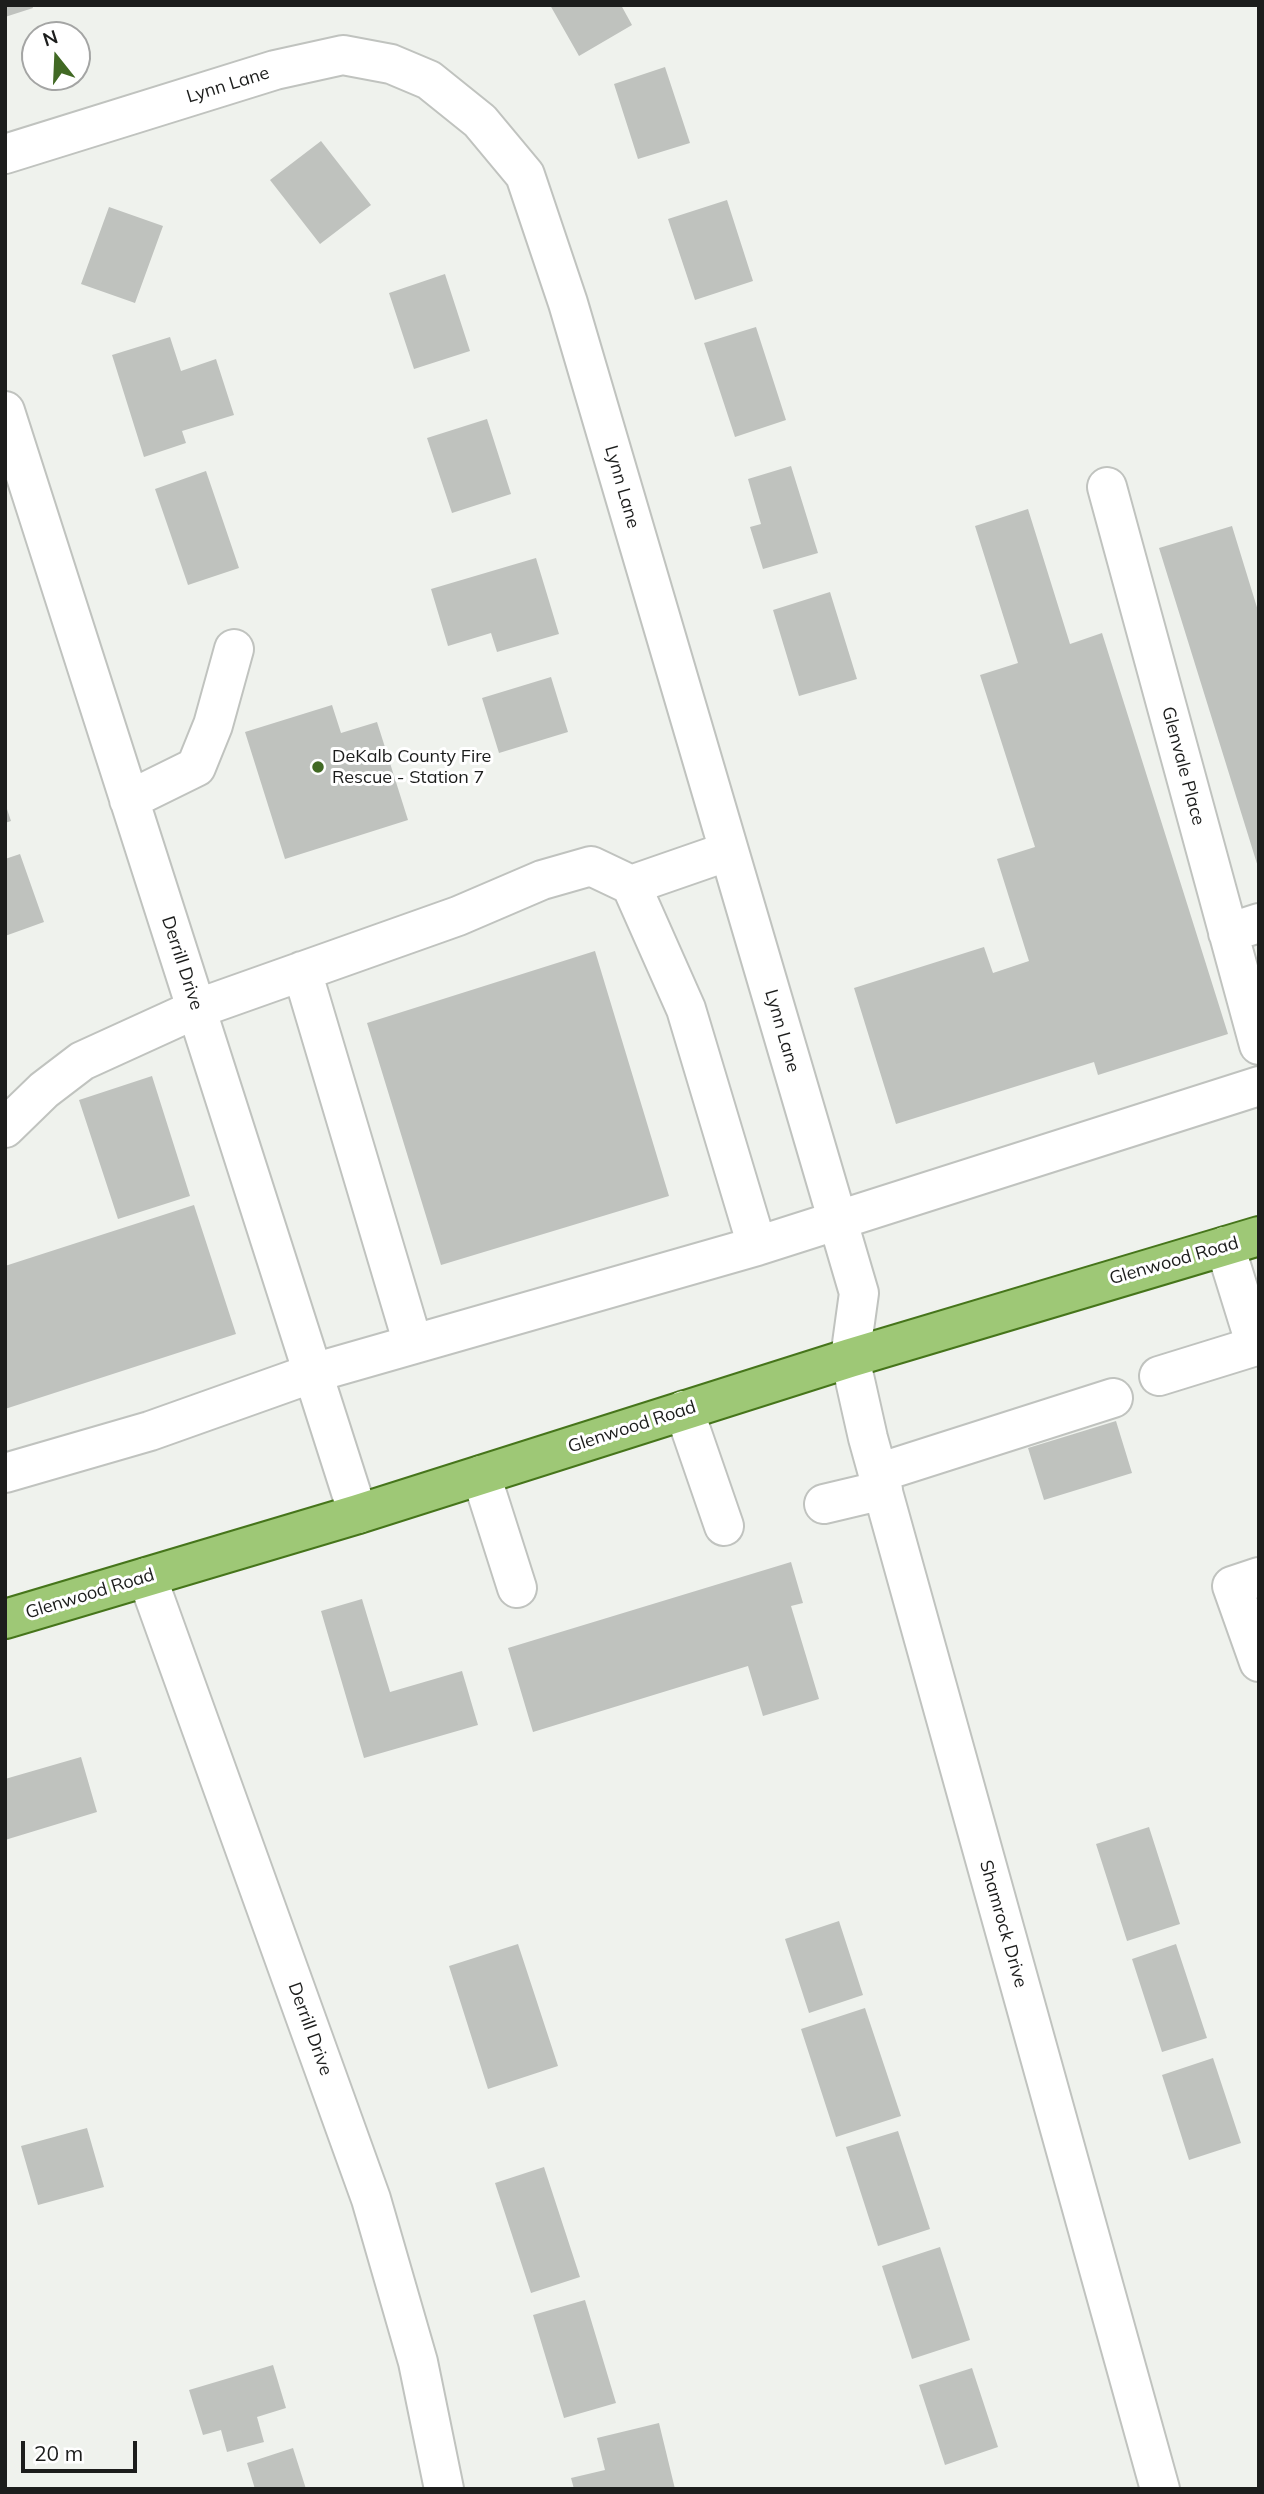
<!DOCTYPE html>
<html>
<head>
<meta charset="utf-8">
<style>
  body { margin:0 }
  #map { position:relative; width:1264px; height:2494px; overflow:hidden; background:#eff2ed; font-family:Mulish,sans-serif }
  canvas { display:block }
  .frame { position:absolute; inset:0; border:7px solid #1c1d1c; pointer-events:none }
  .north { position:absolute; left:21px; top:21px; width:70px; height:70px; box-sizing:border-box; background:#fff; border:2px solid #a4a5a4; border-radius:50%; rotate:342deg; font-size:19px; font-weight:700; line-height:28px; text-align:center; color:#1c1d1c }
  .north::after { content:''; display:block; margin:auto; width:24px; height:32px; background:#416924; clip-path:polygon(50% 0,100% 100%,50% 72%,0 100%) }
  .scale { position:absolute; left:21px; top:2441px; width:116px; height:32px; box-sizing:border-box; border:4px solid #1c1d1c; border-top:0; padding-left:9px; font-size:21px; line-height:24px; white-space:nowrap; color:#1c1d1c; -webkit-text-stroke:5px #fff; paint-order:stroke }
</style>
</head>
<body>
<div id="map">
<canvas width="1264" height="2494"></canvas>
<div class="frame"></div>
<div class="north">N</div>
<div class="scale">20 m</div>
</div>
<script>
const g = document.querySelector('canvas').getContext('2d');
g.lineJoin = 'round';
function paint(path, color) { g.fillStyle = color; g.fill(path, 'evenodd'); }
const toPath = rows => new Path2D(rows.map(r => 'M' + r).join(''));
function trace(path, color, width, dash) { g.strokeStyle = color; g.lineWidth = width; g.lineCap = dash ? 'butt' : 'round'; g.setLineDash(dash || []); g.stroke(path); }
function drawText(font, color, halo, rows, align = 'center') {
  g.font = font + ' Mulish,sans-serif'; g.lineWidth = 6; g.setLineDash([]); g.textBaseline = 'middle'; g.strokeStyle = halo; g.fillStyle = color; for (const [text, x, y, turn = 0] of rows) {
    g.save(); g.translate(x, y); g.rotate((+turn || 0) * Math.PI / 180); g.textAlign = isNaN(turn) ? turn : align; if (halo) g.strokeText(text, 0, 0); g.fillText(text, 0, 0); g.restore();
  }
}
const building = toPath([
  [5,5,32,5,33,8,5,17],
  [550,5,621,5,632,25,579,56],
  [665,67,690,143,638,159,614,84],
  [321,141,371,205,320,244,270,180],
  [727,200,753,281,695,300,668,219],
  [109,207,163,226,135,303,81,284],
  [445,274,470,351,414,369,389,293],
  [756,327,786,420,735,437,704,343],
  [170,337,181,371,216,359,234,415,182,431,186,443,144,457,112,355],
  [487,419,511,494,452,513,427,438],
  [791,466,818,553,763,569,750,527,761,524,748,479],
  [206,471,239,568,188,585,155,489],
  [1028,509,1070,644,1102,633,1228,1034,1098,1075,1094,1062,896,1124,854,988,984,947,993,973,1029,961,997,859,1035,847,980,675,1018,663,975,526],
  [1232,526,1259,614,1258,867,1159,548],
  [536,558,559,634,497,652,491,633,448,646,431,589],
  [830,592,857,679,799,696,773,610],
  [551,677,568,732,499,753,482,698],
  [332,705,341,733,377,722,408,820,285,859,245,732],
  [6,806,11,821,5,823,5,807],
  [20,854,44,922,5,936,5,859],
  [595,951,669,1196,441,1265,367,1023],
  [152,1076,190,1196,118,1219,79,1100],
  [194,1205,236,1334,5,1409,5,1266],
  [1116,1421,1132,1473,1044,1500,1028,1448],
  [791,1562,803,1603,791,1606,819,1699,763,1716,748,1666,533,1732,508,1648],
  [362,1599,390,1692,462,1671,478,1725,364,1758,321,1611],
  [81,1757,97,1812,5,1840,5,1779],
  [1149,1827,1180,1924,1127,1941,1096,1844],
  [839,1921,863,1995,809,2013,785,1939],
  [518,1944,558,2066,488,2089,449,1966],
  [1176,1944,1207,2038,1162,2052,1132,1959],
  [865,2008,901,2116,836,2137,801,2029],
  [1213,2058,1241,2143,1189,2160,1162,2075],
  [87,2128,104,2187,38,2205,21,2146],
  [898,2131,930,2229,878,2246,846,2147],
  [544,2167,580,2277,531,2293,495,2183],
  [940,2247,970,2340,912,2359,882,2266],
  [585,2300,616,2403,564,2418,533,2315],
  [273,2365,286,2408,257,2417,264,2442,227,2452,221,2430,203,2435,189,2390],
  [972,2368,998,2447,945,2465,919,2385],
  [659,2423,675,2489,574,2489,571,2478,605,2470,597,2438],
  [293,2448,306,2489,255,2489,247,2463]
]);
const minor = toPath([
  [5,154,275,70,343,55,391,64,429,80,480,121,525,175,568,303,859,1293,850,1358,868,1438,1160,2489],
  [5,411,358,1514],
  [1107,487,1259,1045],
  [129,800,196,767,213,725,234,649],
  [631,885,729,851],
  [1228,933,1259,923],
  [302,971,413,1344],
  [5,1128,44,1090,82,1061,196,1009,458,916,542,880,591,866,631,885,686,1009,757,1246,1259,1086],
  [1159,1376,1256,1346,1225,1246],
  [684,1410,724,1526],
  [5,1473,150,1431,313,1373,757,1246],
  [878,1473,1113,1398],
  [481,1475,517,1588],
  [824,1504,883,1490],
  [147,1577,371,2199,418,2362,444,2489],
  [1259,1577,1232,1586,1259,1662]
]);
const major = toPath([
  [5,1619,358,1514,850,1358,1259,1236]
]);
const markers = [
  [318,767,7,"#416924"]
];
const streetNames = [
  ["Lynn Lane",228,85,-17],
  ["Lynn Lane",622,487,74],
  ["Glenvale Place",1183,766,75],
  ["Derrill Drive",182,963,72],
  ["Lynn Lane",782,1031,74],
  ["Glenwood Road",1174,1261,-16],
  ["Glenwood Road",632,1427,-18],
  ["Glenwood Road",90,1594,-17],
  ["Shamrock Drive",1003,1924,74],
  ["Derrill Drive",310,2029,70]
];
const poiNames = [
  ["DeKalb County Fire",332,757],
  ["Rescue - Station 7",332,778]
];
paint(building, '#bfc2be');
trace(minor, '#c0c3bf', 42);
trace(major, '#46751b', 42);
trace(minor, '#fff', 38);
trace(major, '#9ec876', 38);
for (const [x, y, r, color] of markers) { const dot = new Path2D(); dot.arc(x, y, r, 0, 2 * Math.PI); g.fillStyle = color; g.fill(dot); trace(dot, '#fff', 2.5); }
drawText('18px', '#1c1d1c', '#fff', streetNames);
drawText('18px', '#1c1d1c', '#fff', poiNames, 'left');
</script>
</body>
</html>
